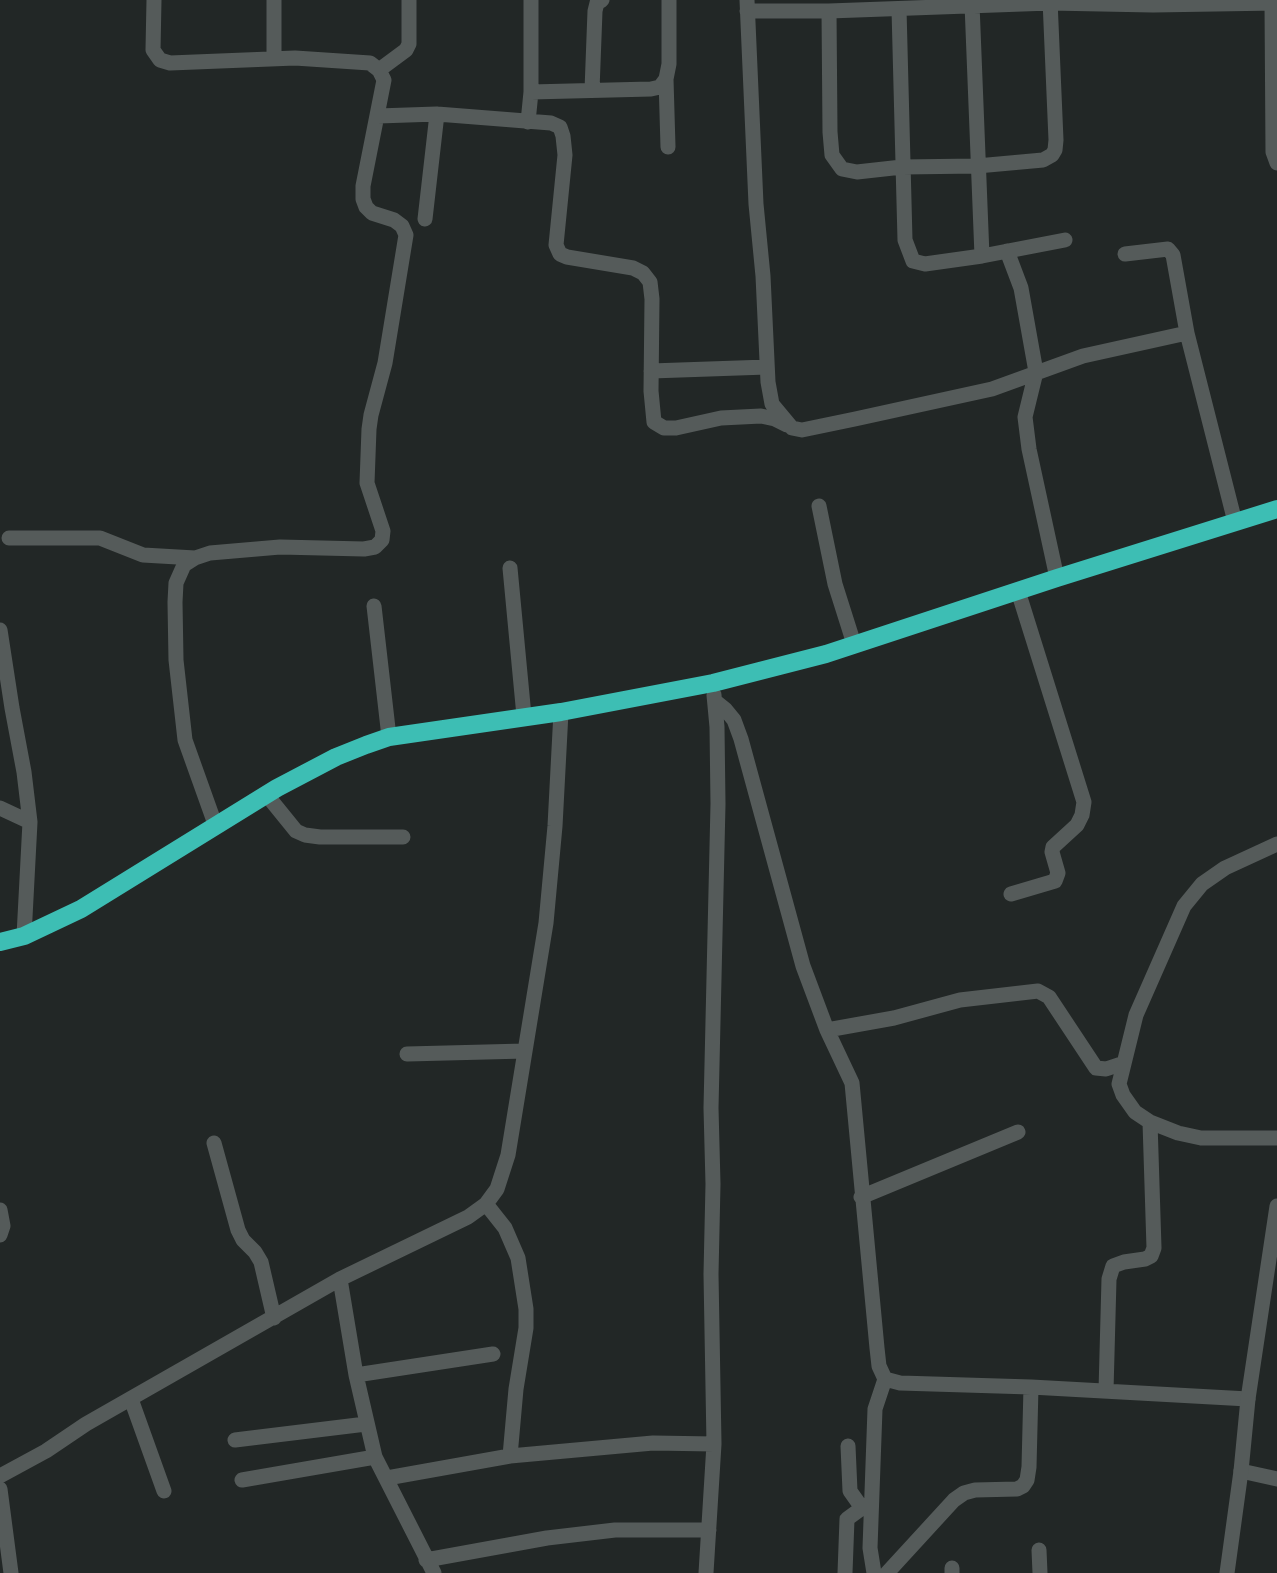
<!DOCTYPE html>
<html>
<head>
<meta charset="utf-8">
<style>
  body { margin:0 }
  canvas { display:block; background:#222726 }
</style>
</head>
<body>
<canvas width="1277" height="1573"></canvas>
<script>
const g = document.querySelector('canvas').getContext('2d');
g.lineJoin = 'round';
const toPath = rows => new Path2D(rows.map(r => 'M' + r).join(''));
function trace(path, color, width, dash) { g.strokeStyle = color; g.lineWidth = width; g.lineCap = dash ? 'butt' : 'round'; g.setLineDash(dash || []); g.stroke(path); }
const street = toPath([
  [154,0,153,50,160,60,170,63,295,58,370,63,379,70,384,80,363,186,363,199,366,207,372,213,394,220,402,226,406,235,385,363,371,415,369,429,367,483,383,531,382,540,375,547,364,549,280,547,210,553,195,558,184,565,176,583,175,602,176,660,185,740,215,824],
  [274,0,274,59],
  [747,0,756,204,763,276,768,382,772,404,792,428,802,430,855,419,992,389,1083,356,1187,333],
  [1272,3,1273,152,1277,163],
  [972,4,982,256],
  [899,9,905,240,913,261,925,264,982,256,1065,240],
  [747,11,829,11,1050,3,1153,5,1277,3],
  [829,11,830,132,832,155,842,169,857,172,902,167,977,166,1043,160,1052,155,1055,150,1056,140,1050,0],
  [379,70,406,50,409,44,409,0],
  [666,79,668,147],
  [592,90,595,11,597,3,602,0],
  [531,92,651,89,660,87,666,79,669,64,669,0],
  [378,116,437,114,551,123,560,127,563,136,565,155,556,245,560,254,567,257,633,268,643,273,650,282,652,299,651,391,654,422,664,428,676,428,721,418,761,416,775,419,787,425],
  [528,122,531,92,531,0],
  [425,219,437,114],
  [1007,251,1021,288,1036,372,1025,417,1029,449,1057,578],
  [1125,254,1168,249,1173,255,1187,333,1235,522],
  [651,371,767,367],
  [819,506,835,584,854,644],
  [9,538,100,538,143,555,195,558],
  [510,568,524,716],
  [374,606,389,737],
  [0,630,12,708,24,772,30,822],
  [715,701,725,709,734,720,741,739,803,966,827,1030,852,1083,877,1348,879,1366,885,1379,900,1383,1031,1387,1248,1399],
  [266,794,296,831,305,835,320,837,403,837],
  [0,808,30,822,24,936],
  [1277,844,1225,868,1202,884,1184,906,1136,1015,1119,1084,1123,1095,1135,1112,1150,1122,1178,1133,1201,1138,1277,1138],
  [1011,894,1055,881,1058,873,1052,852,1053,847,1077,825,1082,815,1084,802,1018,591],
  [827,1030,894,1018,960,1000,1038,991,1049,997,1096,1068,1106,1069,1124,1063],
  [407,1054,525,1051],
  [214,1143,238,1230,243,1240,255,1252,261,1262,274,1318],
  [861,1197,1018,1132],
  [486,1204,505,1228,518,1258,526,1309,526,1328,516,1389,510,1456],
  [0,1210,3,1226,0,1235],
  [340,1279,356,1375,375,1457,434,1573],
  [356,1375,493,1354],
  [1106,1391,1109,1279,1113,1266,1124,1262,1145,1259,1151,1256,1154,1248,1150,1122],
  [131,1399,164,1491],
  [235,1440,366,1424],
  [848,1446,850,1491,862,1508],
  [1241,1471,1277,1479],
  [0,1476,46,1451,86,1424,340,1279,468,1217,486,1204,497,1189,508,1155,546,923,555,826,561,712],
  [387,1478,510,1456,653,1443,714,1444],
  [242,1480,375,1457],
  [0,1489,11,1573],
  [1039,1550,1040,1573],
  [426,1560,547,1538,615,1530,709,1530],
  [952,1568,952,1573],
  [706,1573,714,1444,711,1274,713,1184,711,1108,718,804,717,727,714,695],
  [845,1573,847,1519,862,1508,871,1506],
  [874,1573,870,1548,875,1409,885,1379],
  [887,1573,954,1500,964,1493,975,1490,1017,1489,1023,1486,1027,1480,1029,1467,1031,1387]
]);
const secondary = toPath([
  [1227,1573,1241,1471,1248,1399,1277,1206]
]);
const highway = toPath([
  [0,942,24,936,81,909,277,788,336,757,366,745,389,737,561,712,713,683,826,654,1057,578,1277,509]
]);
trace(street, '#555b5a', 15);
trace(secondary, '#555b5a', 15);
trace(highway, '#3dbeb4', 18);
</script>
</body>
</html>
